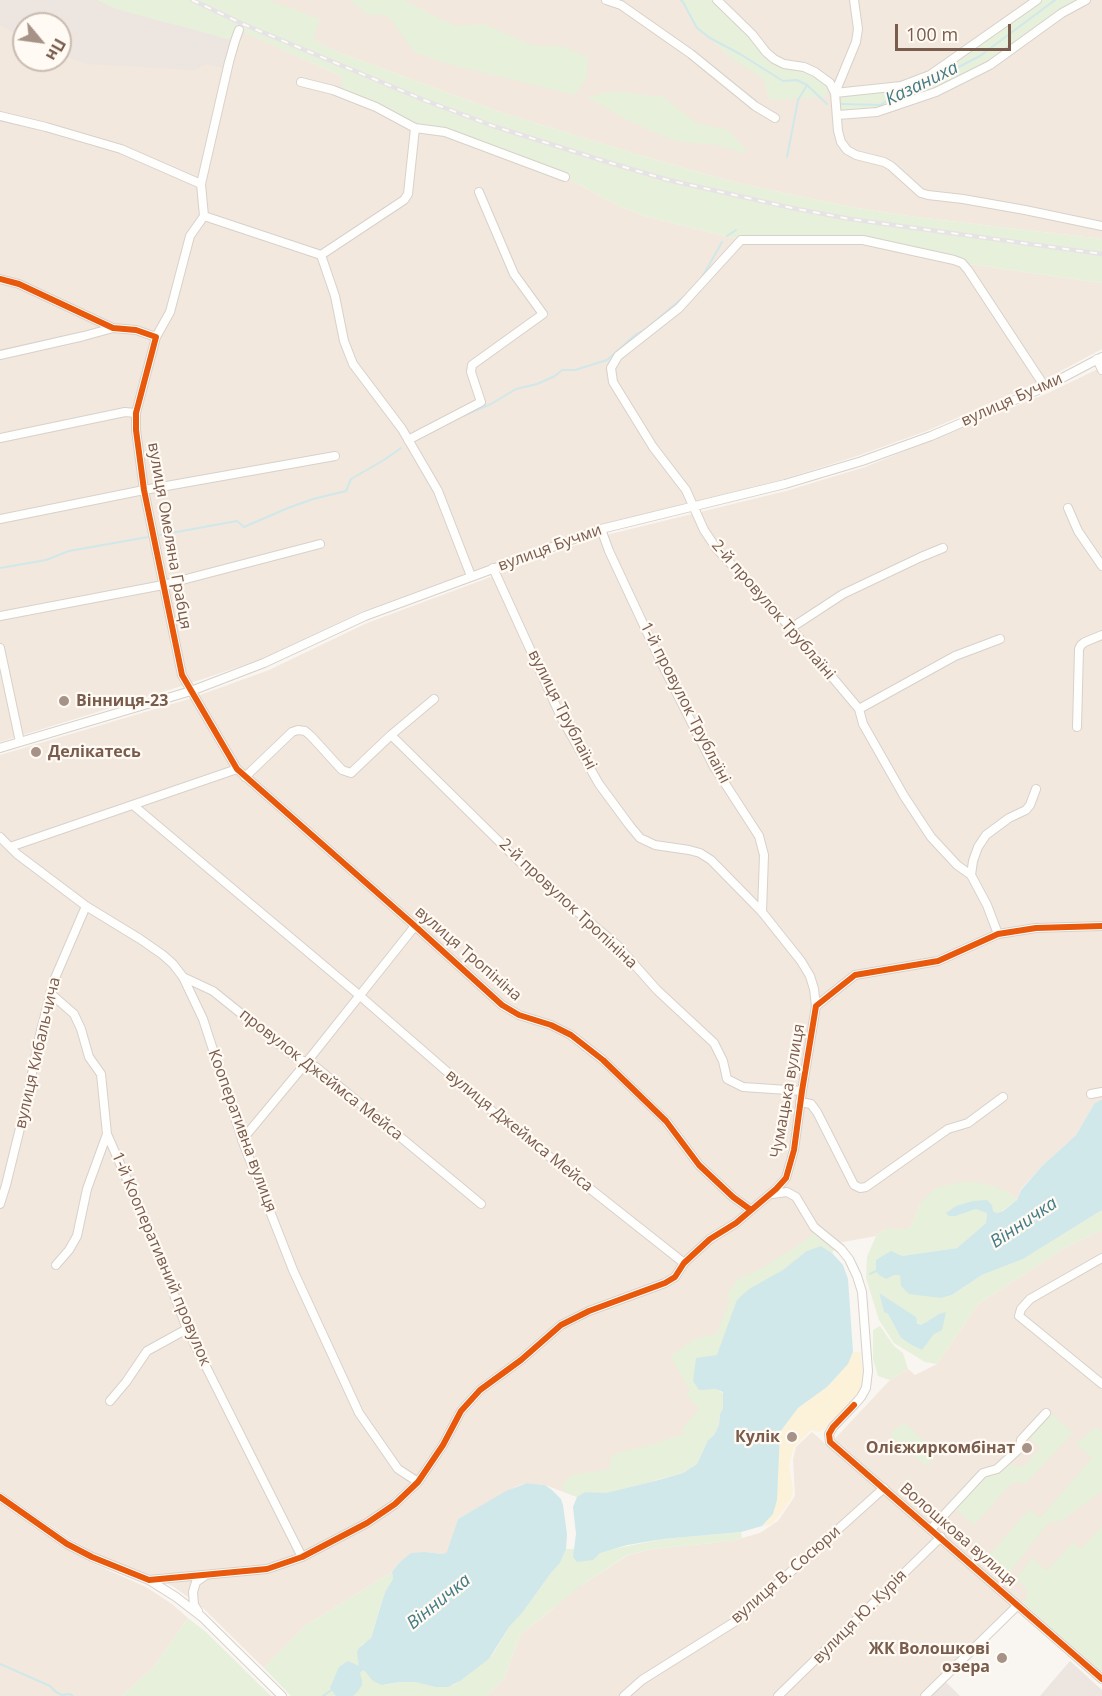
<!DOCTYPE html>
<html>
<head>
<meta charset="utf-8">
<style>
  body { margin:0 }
  #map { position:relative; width:1102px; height:1696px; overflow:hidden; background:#f9f5f0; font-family:"Open Sans",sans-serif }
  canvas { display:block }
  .north { position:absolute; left:12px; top:12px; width:60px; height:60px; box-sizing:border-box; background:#fffaf3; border:2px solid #cabbb1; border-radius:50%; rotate:119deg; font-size:16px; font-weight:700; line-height:24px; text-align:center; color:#7a5c4d }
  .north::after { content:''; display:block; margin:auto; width:21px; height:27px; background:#a69286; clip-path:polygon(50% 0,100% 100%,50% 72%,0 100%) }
  .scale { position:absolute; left:895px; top:24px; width:116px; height:27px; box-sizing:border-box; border:3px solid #7a5c4d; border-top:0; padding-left:8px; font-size:18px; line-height:21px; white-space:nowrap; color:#7a5c4d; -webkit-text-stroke:4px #fffaf3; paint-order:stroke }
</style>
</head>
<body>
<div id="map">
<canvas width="1102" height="1696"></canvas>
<div class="north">Пн</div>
<div class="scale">100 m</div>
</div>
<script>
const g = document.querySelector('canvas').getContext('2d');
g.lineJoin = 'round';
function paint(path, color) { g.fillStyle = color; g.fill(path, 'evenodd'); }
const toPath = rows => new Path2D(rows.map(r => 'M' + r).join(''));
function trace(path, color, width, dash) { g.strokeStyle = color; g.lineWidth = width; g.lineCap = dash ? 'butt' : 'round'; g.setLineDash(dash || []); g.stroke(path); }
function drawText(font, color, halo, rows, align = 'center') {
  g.font = font + ' "Open Sans",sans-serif'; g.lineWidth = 4.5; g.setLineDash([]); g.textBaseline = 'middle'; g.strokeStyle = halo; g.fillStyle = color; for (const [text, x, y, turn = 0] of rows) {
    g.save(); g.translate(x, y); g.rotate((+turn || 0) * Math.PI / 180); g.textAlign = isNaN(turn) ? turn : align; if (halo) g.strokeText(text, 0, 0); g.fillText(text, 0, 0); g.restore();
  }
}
const residential = toPath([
  [0,0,180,0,239,30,341,76,432,129,565,177,619,206,645,216,741,240,863,240,962,263,1102,283,1102,349,1044,380,929,430,860,455,784,479,600,525,363,611,262,659,185,685,0,742],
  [24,24,60,24,60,60,24,60],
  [227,0,1033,0,929,73,900,84,830,90,831,96,873,93,901,89,931,78,1041,0,1102,0,1102,239,916,217,850,207,737,183,642,156,497,111,340,53],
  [1102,367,1102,1100,1094,1104,1076,1135,1042,1166,1021,1189,1017,1200,1006,1190,999,1190,920,1204,912,1225,908,1229,885,1229,876,1236,821,1246,715,1389,655,1481,606,1493,585,1492,577,1497,545,1485,527,1483,517,1486,458,1519,448,1552,443,1554,425,1552,399,1563,392,1572,305,1626,264,1668,203,1608,174,1587,151,1575,120,1564,94,1553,70,1539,0,1491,0,755,189,699,269,670,367,623,598,537,786,491,865,467,1048,393],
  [1102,1230,1102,1548,1052,1572,1023,1603,1019,1600,942,1675,930,1696,486,1696,504,1679,520,1635,554,1608,570,1581,582,1585,628,1555,652,1549,732,1541,760,1533,778,1521,795,1496,793,1459,796,1447,812,1432,828,1446,890,1380,908,1369,915,1375,937,1364,978,1304,1064,1248],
  [0,1502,65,1548,90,1562,146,1587,172,1604,188,1618,153,1668,122,1696,0,1696]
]);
const industrial = toPath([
  [0,0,97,0,113,8,235,41,227,69,206,64,195,70,88,64,60,55,60,24,24,24,24,38,0,25],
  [1070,1661,1102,1690,1102,1696,1040,1696],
  [945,1681,960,1696,930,1696]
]);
const green = toPath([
  [97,0,268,0,320,19,313,40,340,53,497,111,642,156,737,183,850,207,916,217,1102,239,1102,283,962,263,863,240,741,240,645,216,619,206,565,177,445,132,415,128,344,94,341,76,240,31,235,41,113,8],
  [351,0,404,0,454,26,484,24,533,46,562,46,588,57,587,77,575,95,448,64,413,51,392,21,383,14,369,15,351,2],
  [681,0,717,0,766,52,830,83,826,97,771,100,768,97,764,80,728,56,710,38,697,28,683,2],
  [1037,0,1086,0,990,65,936,92,877,112,838,115,835,93,901,86,930,75],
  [611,91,664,97,696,123,728,130,743,146,747,154,717,145,674,141,623,118,587,97],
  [961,1182,977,1182,996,1187,1000,1190,1006,1190,1017,1200,1002,1211,997,1213,993,1211,956,1206,947,1213,956,1216,976,1209,981,1210,987,1213,986,1223,957,1248,902,1256,894,1275,900,1275,926,1295,941,1298,952,1295,982,1275,1023,1259,1102,1210,1102,1230,1064,1248,978,1304,937,1364,925,1362,894,1343,879,1320,866,1278,867,1257,876,1236,885,1229,908,1229,912,1225,920,1204,935,1188],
  [879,1293,921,1325,939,1314,922,1350,901,1338,888,1314,884,1312],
  [814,1227,837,1246,832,1253,821,1246,807,1251,783,1270,737,1300,717,1355,699,1390,715,1389,723,1393,723,1408,720,1414,719,1425,714,1435,708,1440,697,1464,683,1473,606,1493,585,1492,577,1497,564,1492,562,1488,566,1479,571,1475,610,1469,611,1455,657,1443,686,1433,682,1429,699,1409,686,1395,690,1391,670,1356,693,1340,717,1333,729,1303,728,1292,738,1279,760,1269,803,1242,813,1234],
  [880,1326,894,1346,903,1353,908,1369,890,1380,878,1376,873,1359,873,1330],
  [1050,1412,1073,1433,1026,1483,1013,1482,974,1525,954,1508,985,1475,1006,1464,1023,1467,1040,1448,1028,1437],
  [903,1424,906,1424,935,1451,934,1459,928,1465,923,1464,892,1438,891,1433,897,1427],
  [1096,1427,1102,1432,1102,1491,1063,1520,1047,1524,1004,1580,975,1554,980,1548,989,1555,1029,1509,1040,1518,1092,1458,1076,1444],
  [1102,1526,1102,1672,1023,1603,1028,1597,1026,1594,1028,1590,1016,1578,1032,1558,1046,1571,1073,1542,1081,1549],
  [741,1532,742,1538,732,1541,652,1549,627,1555,582,1585,520,1635,504,1679,486,1696,291,1696,264,1668,305,1626,392,1572,393,1579,385,1592,371,1637,368,1642,361,1645,385,1685,400,1682,415,1682,442,1687,454,1685,489,1659,493,1654,509,1627,522,1613,551,1573,560,1563,566,1549,574,1549,574,1557,663,1539],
  [188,1618,206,1632,271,1696,122,1696,153,1668]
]);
const sand = toPath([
  [853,1352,860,1352,863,1372,863,1386,853,1403,830,1426,819,1432,811,1430,794,1447,789,1465,793,1490,792,1497,782,1512,772,1524,762,1526,773,1514,780,1432,798,1408,827,1387,848,1364]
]);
const water = toPath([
  [1100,1100,1102,1100,1102,1210,1023,1259,982,1275,952,1295,941,1298,909,1294,901,1286,900,1275,894,1275,886,1279,879,1275,876,1271,876,1260,891,1251,902,1256,957,1248,986,1223,987,1213,976,1209,956,1216,949,1216,946,1213,956,1206,973,1201,987,1200,992,1205,993,1211,997,1213,1003,1211,1017,1200,1021,1190,1042,1166,1076,1135,1094,1104],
  [821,1246,832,1253,843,1265,848,1279,853,1352,848,1364,827,1387,798,1408,780,1432,777,1500,773,1514,762,1526,741,1532,663,1539,627,1545,600,1553,593,1560,577,1562,573,1557,576,1534,573,1507,577,1497,585,1492,606,1493,655,1481,683,1473,697,1464,708,1440,714,1435,719,1425,720,1414,723,1408,723,1392,715,1389,699,1390,693,1381,696,1358,717,1355,737,1300,749,1289,783,1270,807,1251],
  [879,1293,916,1317,917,1323,921,1325,939,1314,946,1312,942,1330,934,1334,922,1350,912,1345,901,1338,888,1314,884,1312],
  [527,1483,545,1485,552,1490,561,1499,563,1505,567,1534,566,1549,560,1563,551,1573,522,1613,509,1627,489,1659,460,1681,448,1687,436,1687,415,1682,400,1682,382,1685,373,1681,364,1670,362,1671,360,1673,362,1680,362,1685,358,1691,353,1696,336,1696,330,1688,339,1667,348,1661,359,1666,357,1652,359,1648,371,1638,385,1592,393,1579,392,1572,399,1563,411,1553,425,1552,443,1554,447,1552,458,1519,506,1491]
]);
const stream = toPath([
  [681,0,683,2,697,28,710,38,740,54,783,81,797,80,807,85,827,104],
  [841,104,881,105,894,95,924,85,980,56,1055,0],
  [787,157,798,100,807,85],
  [727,236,736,230],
  [701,279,722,242],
  [463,416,491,404,516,389,537,384,555,376,562,370,575,370,607,360,635,335,647,328,687,294],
  [160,535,237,521,244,527,288,508,313,499,346,491,351,479,384,460,401,448],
  [0,568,46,560,69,551,148,537],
  [870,1274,878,1270],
  [0,1664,50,1686,56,1692,62,1695,70,1694,73,1696],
  [323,1696,333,1689]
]);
const minor = toPath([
  [606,0,621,5,691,54,755,106,775,118],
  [717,0,752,34,766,52,774,59,784,64,804,67,815,72,830,83,835,93,838,131,841,142,847,150,856,155,884,162,891,166,921,193,928,195,963,199,1025,210,1102,226],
  [301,82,333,90,376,107,415,128],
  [835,93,901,86,930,75,1037,0],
  [835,93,856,42,858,29,854,0],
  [838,115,877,112,936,92,990,65,1062,13,1086,0],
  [0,116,46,127,121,149,201,184,204,216,321,255,404,200,408,194,415,128,445,132,565,177],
  [201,184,229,62,235,41,239,30],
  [321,255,335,296,344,341,353,364,402,429,438,491,471,576],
  [0,279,19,284,113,328,136,330,156,337,136,413,136,430,144,490,182,675,237,769,415,926,502,1005,519,1015,551,1025,571,1035,603,1060,666,1121,699,1165,733,1197,751,1210],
  [156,337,170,312,190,236,204,216],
  [0,355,84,336,113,328],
  [1097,359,1102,370],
  [0,438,125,412,136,413],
  [408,440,481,402,471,372,472,365,543,314,514,274,479,192],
  [1068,508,1078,531,1102,566],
  [0,519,144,490,335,456],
  [601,529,609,551,661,662,713,765,759,836,764,855,762,912],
  [493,568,562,719,599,784,630,826,640,838,655,845,689,850,700,853,711,860,762,912,801,961,810,976,814,989,816,1006],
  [0,616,163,585,320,544],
  [791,628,843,594,921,557,943,548],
  [0,648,20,742],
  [859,709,955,656,1000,639],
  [1077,727,1079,649,1081,645,1085,642,1102,635],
  [391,735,528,870,617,945,657,990,714,1043,723,1061,727,1079,743,1087,802,1091],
  [0,748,191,691,264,663,365,616,601,529,785,484,862,461,931,436,1045,387,1102,357],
  [245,777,292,732,298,730,305,731,311,736,342,770,351,773,391,735,434,699],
  [133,805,359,995,498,1116,684,1263],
  [0,837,17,854,86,906,140,939,163,955,173,964,183,977,203,1019,244,1145,293,1270,359,1413,398,1469,418,1482],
  [10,847,237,769],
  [971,875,957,865,931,837,904,796,863,724,859,709,791,628,716,548,704,530,686,490,653,447,613,382,611,368,618,356,679,308,741,240,863,240,954,260,962,263,968,270,1045,387],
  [998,934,987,905,971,875,973,861,978,847,986,835,1009,818,1026,810,1030,805,1036,789],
  [183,977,213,991,295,1057,316,1067,481,1204],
  [50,993,74,1014,81,1029,89,1057,101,1074,107,1134,154,1241,187,1329,302,1557],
  [1091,1094,1102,1092],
  [800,1102,811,1104,817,1112,854,1185,860,1188,866,1187,948,1129,968,1123,1003,1097],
  [242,1140,306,1063,415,926],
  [772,1194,787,1192,796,1197,814,1227,841,1249,849,1259,857,1276,862,1292,868,1371,866,1388,861,1397,854,1405,833,1427,829,1434,830,1442,1102,1679],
  [0,1204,6,1185,24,1112,41,1030,55,978,86,906],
  [1102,1258,1030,1299,1021,1309,1019,1316,1102,1384],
  [56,1265,69,1250,77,1236,87,1189,107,1134],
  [110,1401,126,1382,147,1351,187,1329],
  [0,1497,67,1544,92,1557,149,1580,267,1569,302,1557,367,1523,395,1504,418,1482,443,1445,461,1411,480,1390,521,1360,561,1325,589,1311,665,1283,675,1277,684,1263,710,1239,736,1223,776,1189,786,1178,794,1150,802,1091,816,1006,855,975,938,961,998,934,1036,928,1102,926],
  [931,1529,983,1473,997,1469,1020,1448,1021,1440,1046,1413],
  [149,1580,176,1597,202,1617,282,1696],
  [198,1611,194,1605,193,1592,196,1582,206,1575],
  [624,1696,642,1680,736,1621,884,1488],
  [778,1696,941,1537],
  [925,1696,1017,1606]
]);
const rail = toPath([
  [192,0,243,24,424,100,493,126,604,161,668,180,792,208,850,219,1102,254]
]);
const cycleway = toPath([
  [0,279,19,284,113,328,136,330,156,337,136,413,136,430,144,490,182,675,237,769,415,926,502,1005,519,1015,551,1025,571,1035,603,1060,666,1121,699,1165,733,1197,751,1210],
  [854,1405,833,1427,829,1434,830,1442,1102,1679],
  [0,1497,67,1544,92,1557,149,1580,267,1569,302,1557,367,1523,395,1504,418,1482,443,1445,461,1411,480,1390,521,1360,561,1325,589,1311,665,1283,675,1277,684,1263,710,1239,736,1223,776,1189,786,1178,794,1150,802,1091,816,1006,855,975,938,961,998,934,1036,928,1102,926]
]);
const markers = [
  [64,701,6,"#a69286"],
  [36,752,6,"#a69286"],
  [792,1437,6,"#a69286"],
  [1027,1448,6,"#a69286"],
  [1002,1658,6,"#a69286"]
];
const streetNames = [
  ["вулиця Бучми",1012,400,-24],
  ["вулиця Омеляна Грабця",169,536,80],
  ["вулиця Бучми",550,548,-20],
  ["2-й провулок Трублаїні",773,610,49],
  ["1-й провулок Трублаїні",685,703,63],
  ["вулиця Трублаїні",562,710,63],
  ["2-й провулок Тропініна",568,904,43],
  ["вулиця Тропініна",468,954,41],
  ["вулиця Кибальчича",38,1053,-77],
  ["провулок Джеймса Мейса",321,1075,38],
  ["Чумацька вулиця",788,1091,-80],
  ["Кооперативна вулиця",242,1131,70],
  ["вулиця Джеймса Мейса",519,1131,39],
  ["1-й Кооперативний провулок",161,1259,67],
  ["Волошкова вулиця",958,1535,41],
  ["вулиця В. Сосюри",786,1575,-41],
  ["вулиця Ю. Курія",860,1617,-45]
];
const poiNames = [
  ["Вінниця-23",76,701,"left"],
  ["Делікатесь",48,752,"left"],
  ["Кулік",780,1437],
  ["Олієжиркомбінат",1015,1448],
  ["ЖК Волошкові",990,1649],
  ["озера",990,1667]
];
const waterNames = [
  ["Казаниха",922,84,-26],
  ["Вінничка",1024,1223,-34],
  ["Вінничка",439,1602,-39]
];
paint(residential, '#f2e8de');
paint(industrial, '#ede5e0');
paint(green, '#e7f0db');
paint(sand, '#fbf2d9');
paint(water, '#d0e8ea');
trace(stream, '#d0e8ea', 2);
trace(minor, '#d7d1cb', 10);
trace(minor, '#fefefd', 8);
trace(rail, '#e6e3e7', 4.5);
trace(rail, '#fffaf3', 2, [7]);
trace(cycleway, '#e8590c', 6);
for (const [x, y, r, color] of markers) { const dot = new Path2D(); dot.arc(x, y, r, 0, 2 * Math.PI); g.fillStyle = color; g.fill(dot); trace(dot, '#fffaf3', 2); }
drawText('16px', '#7a5c4d', '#fffaf3', streetNames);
drawText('bold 16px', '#7a5c4d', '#fffaf3', poiNames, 'right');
drawText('italic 18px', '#437c86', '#fffaf3', waterNames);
</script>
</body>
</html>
